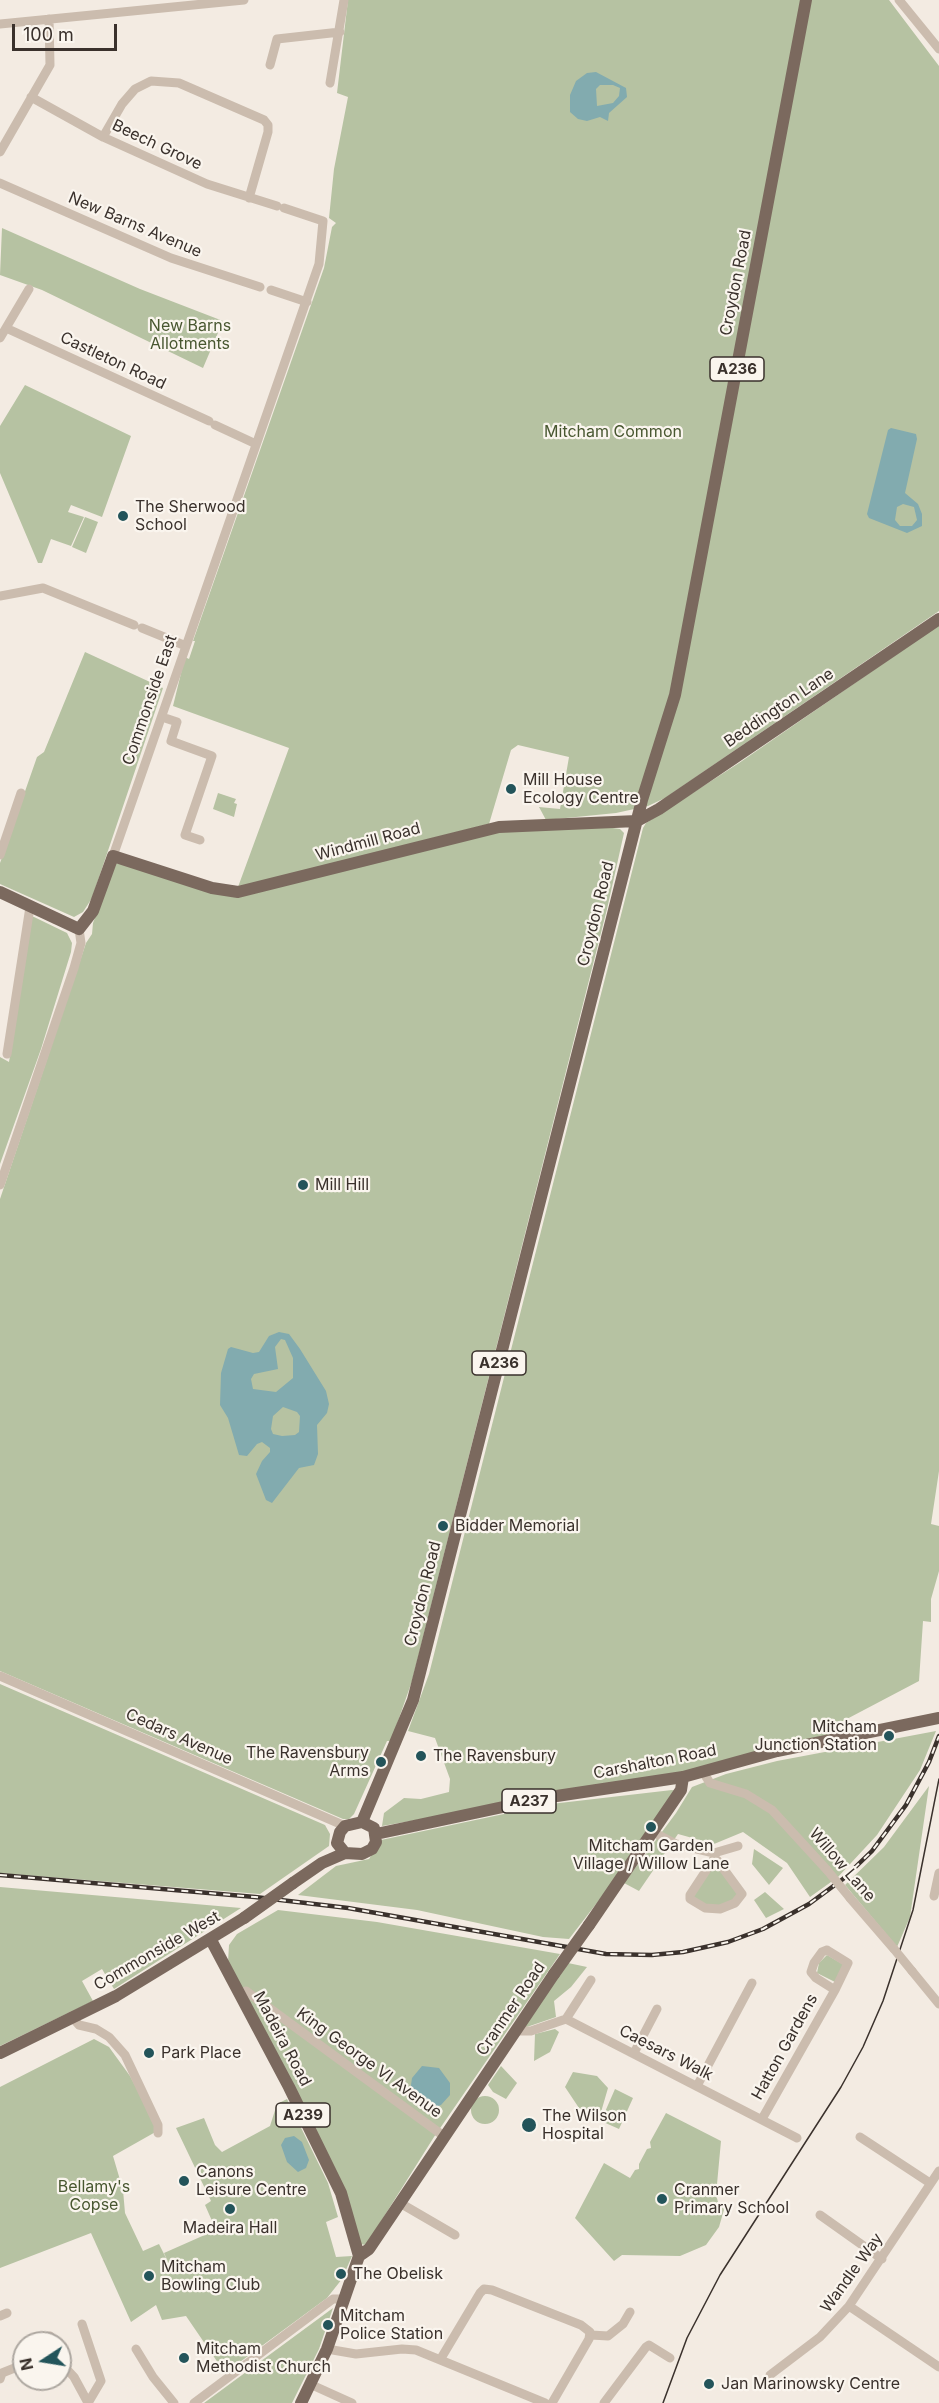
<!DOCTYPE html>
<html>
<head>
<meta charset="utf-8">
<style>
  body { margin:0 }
  #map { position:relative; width:939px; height:2403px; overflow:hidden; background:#f3ebe2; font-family:Inter,sans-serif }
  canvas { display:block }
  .north { position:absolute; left:12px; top:2331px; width:60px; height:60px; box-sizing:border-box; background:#faf5ee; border:2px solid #ada7a0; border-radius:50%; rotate:258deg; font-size:16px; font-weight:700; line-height:24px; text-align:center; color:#3a312c }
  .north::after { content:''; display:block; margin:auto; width:21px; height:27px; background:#23545a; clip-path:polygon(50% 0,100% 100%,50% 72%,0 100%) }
  .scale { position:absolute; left:12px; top:24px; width:105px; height:27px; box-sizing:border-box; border:3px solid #3a312c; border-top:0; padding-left:8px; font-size:18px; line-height:21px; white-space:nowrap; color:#3a312c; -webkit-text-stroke:4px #faf5ee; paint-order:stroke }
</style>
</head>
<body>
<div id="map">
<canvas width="939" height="2403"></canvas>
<div class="north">N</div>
<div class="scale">100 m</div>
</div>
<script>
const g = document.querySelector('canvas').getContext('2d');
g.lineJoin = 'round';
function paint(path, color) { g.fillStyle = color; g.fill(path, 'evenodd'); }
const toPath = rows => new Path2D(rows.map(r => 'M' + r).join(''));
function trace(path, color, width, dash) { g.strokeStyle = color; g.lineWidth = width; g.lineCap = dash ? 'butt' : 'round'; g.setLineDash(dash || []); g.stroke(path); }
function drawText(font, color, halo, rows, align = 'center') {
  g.font = font + ' Inter,sans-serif'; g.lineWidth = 4.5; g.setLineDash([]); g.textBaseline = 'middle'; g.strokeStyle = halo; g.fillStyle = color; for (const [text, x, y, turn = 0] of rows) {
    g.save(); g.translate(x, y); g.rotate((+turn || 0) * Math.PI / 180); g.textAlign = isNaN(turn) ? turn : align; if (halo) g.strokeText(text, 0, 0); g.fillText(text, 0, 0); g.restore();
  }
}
const green = toPath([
  [348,0,889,0,939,66,939,611,665,798,648,806,616,813,546,820,539,807,560,809,569,757,518,745,511,750,489,824,238,887,289,748,173,706,185,657,189,659,195,641,193,641,324,268,332,227,336,223,329,218,334,169,348,97,337,93],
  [2,228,140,289,223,321,203,368,42,290,0,275],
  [25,385,131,436,102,517,71,505,68,512,84,517,71,546,51,539,42,563,38,563,0,473,0,426],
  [85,517,98,522,86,553,72,547],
  [939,625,939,1471,931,1524,939,1526,939,1571,931,1599,931,1622,923,1621,919,1681,843,1721,827,1736,688,1773,382,1826,384,1813,404,1798,421,1799,449,1792,450,1779,435,1738,408,1731,429,1674,643,828,646,823,739,763],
  [85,652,163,688,92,898,83,912,74,917,0,884,0,863,37,757,44,752],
  [218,793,236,799,234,803,237,804,234,817,213,809],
  [606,827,620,829,624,833,607,909,412,1681,391,1741,387,1741,354,1814,349,1819,343,1819,0,1671,0,1199,86,943,92,934,93,923,116,864,120,863,216,893,502,830],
  [32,916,67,933,72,943,71,952,41,1049,0,1164,0,1057,9,1062],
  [0,1684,325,1825,330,1834,329,1846,260,1894,0,1873],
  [936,1731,920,1770,877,1835,838,1877,810,1897,787,1863,743,1832,714,1844,678,1834,639,1891,624,1883,676,1813,692,1787,726,1774,777,1761],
  [929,1786,910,1917,897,1947,845,1885,884,1847],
  [672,1790,676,1791,616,1878,569,1939,543,1937,417,1910,298,1895,336,1866,369,1859,381,1840,551,1804],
  [754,1849,783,1868,769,1885,752,1864],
  [714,1861,738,1888,738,1898,721,1911,692,1898],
  [0,1887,92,1895,241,1908,114,1989,102,1969,82,1981,93,2001,0,2046],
  [765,1892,784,1909,766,1918,754,1900],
  [278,1910,377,1922,560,1954,434,2137,366,2245,360,2244,228,1962,229,1945,237,1934],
  [827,1955,844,1965,835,1982,817,1973,819,1963],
  [568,1963,587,1967,571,1987,554,2001,556,2017,521,2029],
  [555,2029,559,2032,550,2052,534,2061,535,2034],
  [94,2039,109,2047,130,2076,159,2130,113,2156,123,2190,125,2213,143,2251,159,2244,171,2268,164,2253,216,2230,205,2205,211,2201,176,2128,204,2118,215,2145,222,2152,270,2126,277,2104,287,2099,328,2183,338,2217,326,2222,336,2257,352,2256,342,2279,327,2298,225,2373,186,2316,162,2320,156,2305,131,2322,91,2233,0,2268,0,2087],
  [501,2066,517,2083,506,2099,493,2092,488,2085],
  [573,2072,597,2076,608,2088,599,2119,579,2108,565,2087],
  [615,2089,633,2098,619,2129,601,2121],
  '471 2110a14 14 0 1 1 28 0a14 14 0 1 1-28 0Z',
  [666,2113,721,2141,716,2195,718,2202,725,2206,719,2227,706,2245,680,2256,622,2255,614,2261,575,2218,604,2163,630,2178,635,2170,639,2169,639,2164,647,2149,651,2148,650,2142],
  [333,2308,319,2349,292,2403,204,2403]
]);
const water = toPath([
  [596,72,626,88,627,97,609,113,608,121,600,117,587,121,578,119,570,112,570,95,576,81,587,73],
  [600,85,613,85,620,88,619,96,613,103,597,106,596,89],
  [891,428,916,434,917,439,905,493,918,504,922,514,922,526,907,533,869,518,867,514,888,430],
  [903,504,914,507,917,520,912,526,900,526,895,520,897,507],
  [279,1332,289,1334,300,1349,326,1391,329,1404,327,1413,317,1425,318,1454,314,1465,299,1468,272,1503,266,1500,256,1474,262,1461,270,1452,270,1448,262,1442,257,1444,247,1456,239,1455,228,1418,220,1405,221,1373,228,1349,231,1347,253,1353,259,1352,269,1336],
  [281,1339,285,1340,293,1358,293,1378,276,1392,253,1389,251,1379,254,1374,278,1369,275,1347],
  [283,1407,297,1412,300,1416,299,1432,295,1435,282,1436,273,1434,271,1429,273,1416],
  [422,2066,439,2068,450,2083,450,2095,441,2105,430,2109,416,2101,410,2092,412,2078],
  [294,2136,302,2142,309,2160,306,2168,298,2172,287,2162,281,2145,285,2138]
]);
const minor = toPath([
  [899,0,939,49],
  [0,24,244,0],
  [270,65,277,39,340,32],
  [330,83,344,0],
  [31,97,103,137,207,184,277,206],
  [103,137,122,104,135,89,151,81,179,83,264,120,268,125,268,132,249,198],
  [0,152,50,65,49,19],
  [0,183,171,258,260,287],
  [271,290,307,302],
  [6,328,209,421],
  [0,338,29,289],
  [215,425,256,444],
  [0,596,43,588,134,625],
  [142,628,186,646],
  [162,717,177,722,171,741,212,756,185,835,200,840],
  [0,855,21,793],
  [113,856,319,264,323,221,284,208],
  [7,1054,30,907],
  [0,1185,74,968,81,943,79,929],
  [0,1676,345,1826],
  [703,1772,710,1783,746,1794,772,1810,827,1870],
  [653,1832,676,1844,714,1853,738,1846],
  [713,1860,717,1860,742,1894,735,1903,720,1909,705,1908,690,1899,690,1895,713,1860],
  [934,1896,939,1873],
  [850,1898,894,1949],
  [827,1950,848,1963,835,1990,816,1978,811,1972,814,1963,822,1952,827,1950],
  [912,1971,939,2004],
  [246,1991,445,2137],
  [71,2016,79,2025,96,2029,109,2037,125,2055,158,2125,158,2133],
  [566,2019,591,1980],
  [516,2031,531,2031,566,2019,797,2138],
  [634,2053,657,2009],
  [697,2086,752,1983],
  [762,2119,835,1990],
  [860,2137,930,2183],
  [400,2203,455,2235],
  [820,2215,882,2259],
  [849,2306,939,2367],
  [0,2316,7,2313],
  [82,2324,101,2381,88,2403],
  [591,2335,608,2336,623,2324,630,2312],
  [50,2336,53,2343],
  [136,2349,153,2377,174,2403],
  [327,2349,356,2354,402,2349,416,2350,545,2403],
  [440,2360,480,2293,484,2289,492,2290,581,2325,590,2332,589,2339,552,2403],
  [60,2362,74,2377,87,2401],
  [770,2375,820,2337,849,2306,939,2171],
  [0,2379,2,2373,17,2367],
  [312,2385,352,2403],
  [194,2403,333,2299,345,2299],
  [604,2403,646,2347,649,2345,670,2358]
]);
const major = toPath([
  [0,892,79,929,93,911,113,856,212,888,238,892,499,827,637,821,659,809,939,619],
  [362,1822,413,1700,642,800,675,695,806,0],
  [362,1822,374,1828,376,1842,372,1849,362,1854,345,1853,337,1843,340,1832,345,1826,362,1822],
  [376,1834,550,1797,683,1777,777,1751,939,1718],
  [293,1883,322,1863,345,1853],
  [589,1925,681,1790,683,1777],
  [211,1940,289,2087,341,2193,359,2256],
  [0,2053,116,1996,244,1918],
  [359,2256,369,2249,554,1974],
  [301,2403,327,2349,359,2256]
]);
const tram = toPath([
  [663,2403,687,2338,720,2275,841,2087,863,2047,883,2001,913,1910,939,1779]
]);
const rail = toPath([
  [0,1875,255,1897,348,1908,606,1954,652,1955,683,1952,728,1942,763,1929,809,1904,843,1879,872,1851,906,1805,929,1762,939,1736]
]);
const minorBridge = toPath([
  [827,1870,850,1898],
  [894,1949,912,1971]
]);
const majorBridge = toPath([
  [244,1918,293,1883],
  [554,1974,589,1925]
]);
const markers = [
  [123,516,6,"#23545a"],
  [511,789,6,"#23545a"],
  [303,1185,6,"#23545a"],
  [443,1526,6,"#23545a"],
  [889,1736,6,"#23545a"],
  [421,1756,6,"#23545a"],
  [381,1762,6,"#23545a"],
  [651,1827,6,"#23545a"],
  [149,2053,6,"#23545a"],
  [529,2125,8,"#23545a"],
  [184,2181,6,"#23545a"],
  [662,2199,6,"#23545a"],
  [230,2209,6,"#23545a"],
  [341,2274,6,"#23545a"],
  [149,2276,6,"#23545a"],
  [328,2325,6,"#23545a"],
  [184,2358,6,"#23545a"],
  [709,2384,6,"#23545a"]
];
const shields = [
  [737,369,54],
  [499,1363,54],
  [529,1801,54],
  [303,2115,54]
];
const shieldNames = [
  ["A236",737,369],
  ["A236",499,1363],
  ["A237",529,1801],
  ["A239",303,2115]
];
const streetNames = [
  ["Beech Grove",157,145,25],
  ["New Barns Avenue",135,225,23],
  ["Croydon Road",736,283,-79],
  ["Castleton Road",113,361,25],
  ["Commonside East",150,700,-71],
  ["Beddington Lane",779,708,-34],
  ["Windmill Road",368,842,-15],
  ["Croydon Road",596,914,-76],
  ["Croydon Road",423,1594,-76],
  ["Cedars Avenue",179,1737,24],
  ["Carshalton Road",655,1762,-11],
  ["Willow Lane",842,1865,49],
  ["Commonside West",157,1951,-30],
  ["Cranmer Road",511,2009,-56],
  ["Madeira Road",282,2039,62],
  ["Hatton Gardens",785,2047,-61],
  ["Caesars Walk",666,2053,27],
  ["King George VI Avenue",369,2063,36],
  ["Wandle Way",852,2273,-54]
];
const parkNames = [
  ["New Barns",190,326],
  ["Allotments",190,344],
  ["Mitcham Common",613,432],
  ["Bellamy's",94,2187],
  ["Copse",94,2205]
];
const poiNames = [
  ["The Sherwood",135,507],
  ["School",135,525],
  ["Mill House",523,780],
  ["Ecology Centre",523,798],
  ["Mill Hill",315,1185],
  ["Bidder Memorial",455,1526],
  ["Mitcham",877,1727,"right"],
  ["Junction Station",877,1745,"right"],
  ["The Ravensbury",369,1753,"right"],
  ["Arms",369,1771,"right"],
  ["The Ravensbury",433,1756],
  ["Mitcham Garden",651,1846,"center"],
  ["Village / Willow Lane",651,1864,"center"],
  ["Park Place",161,2053],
  ["The Wilson",542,2116],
  ["Hospital",542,2134],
  ["Canons",196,2172],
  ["Leisure Centre",196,2190],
  ["Cranmer",674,2190],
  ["Primary School",674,2208],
  ["Madeira Hall",230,2228,"center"],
  ["Mitcham",161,2267],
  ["Bowling Club",161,2285],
  ["The Obelisk",353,2274],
  ["Mitcham",340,2316],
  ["Police Station",340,2334],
  ["Mitcham",196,2349],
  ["Methodist Church",196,2367],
  ["Jan Marinowsky Centre",721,2384]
];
paint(green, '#b6c2a2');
paint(water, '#82abaf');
trace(minor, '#cbbcae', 9);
trace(major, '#7b695e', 12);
trace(tram, '#3a312c', 1.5);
trace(rail, '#3a312c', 4.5);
trace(rail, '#faf5ee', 2, [7]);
trace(minorBridge, '#cbbcae', 9);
trace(majorBridge, '#7b695e', 12);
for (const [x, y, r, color] of markers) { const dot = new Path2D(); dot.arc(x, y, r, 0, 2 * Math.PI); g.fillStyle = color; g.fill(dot); trace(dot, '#faf5ee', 2); }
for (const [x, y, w] of shields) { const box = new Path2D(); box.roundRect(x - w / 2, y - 12, w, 24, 4.5); g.fillStyle = '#faf5ee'; g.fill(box); trace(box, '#3a312c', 1.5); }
drawText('bold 15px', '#3a312c', null, shieldNames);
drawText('16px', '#3a312c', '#faf5ee', streetNames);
drawText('16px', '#485730', '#faf5ee', parkNames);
drawText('16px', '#3a312c', '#faf5ee', poiNames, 'left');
</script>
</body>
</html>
